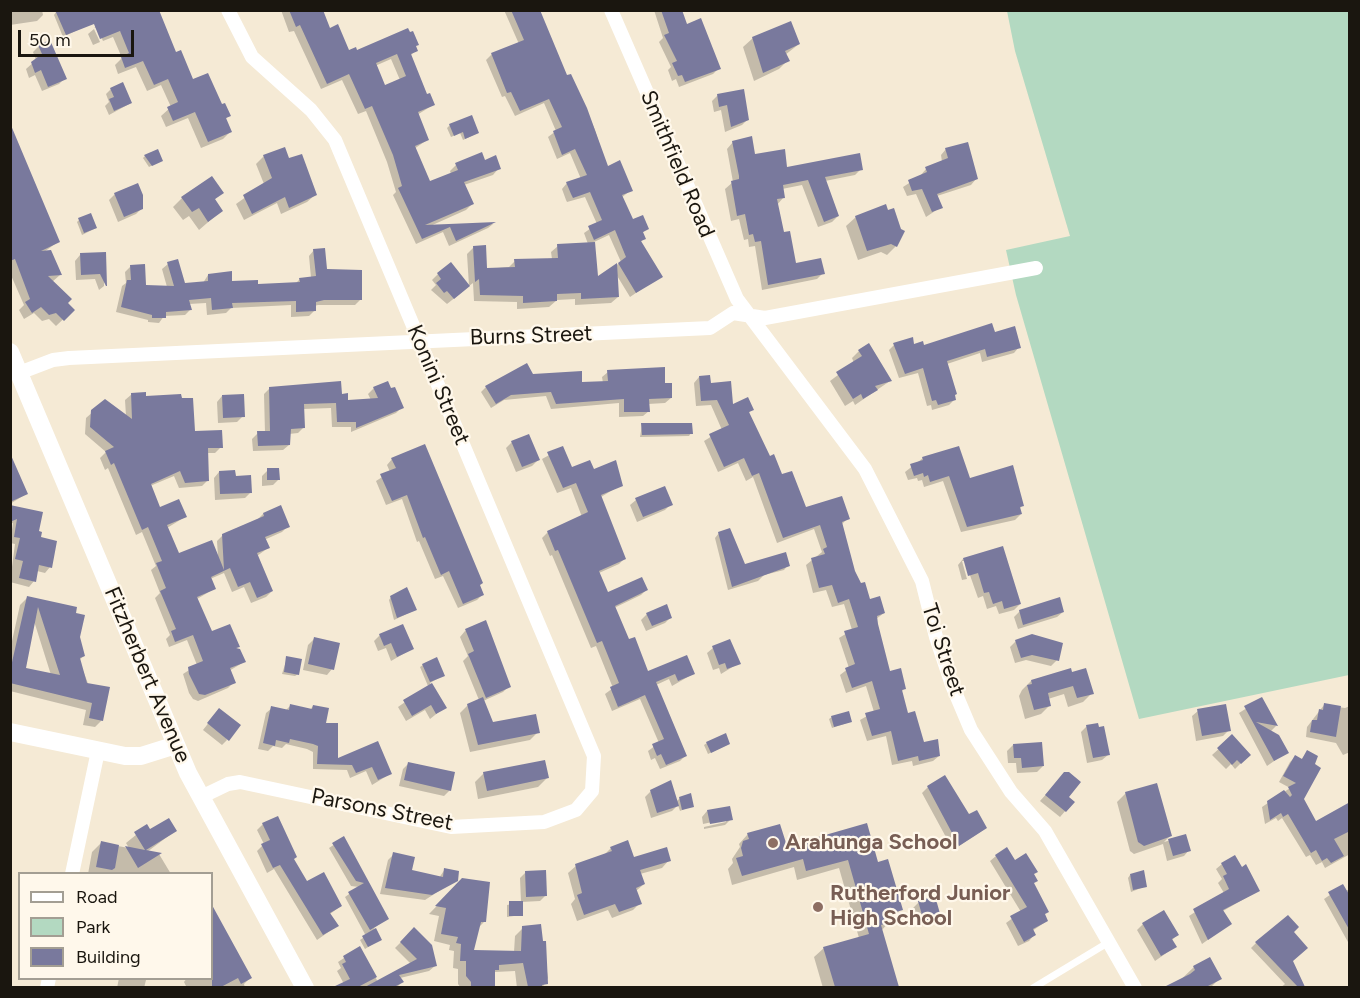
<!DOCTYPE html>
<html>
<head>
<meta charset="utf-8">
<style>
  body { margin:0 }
  #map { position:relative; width:1360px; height:998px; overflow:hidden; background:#f5ead5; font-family:Figtree,sans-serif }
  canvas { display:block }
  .frame { position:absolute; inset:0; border:12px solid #1a160f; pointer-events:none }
  .legend { position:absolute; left:18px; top:872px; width:195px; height:108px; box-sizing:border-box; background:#fff8eb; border:2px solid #a39e93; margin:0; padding:8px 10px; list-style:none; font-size:18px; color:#1a160f }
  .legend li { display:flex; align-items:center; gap:12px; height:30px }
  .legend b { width:30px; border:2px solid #a39e93 }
  .scale { position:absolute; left:18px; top:30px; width:116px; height:27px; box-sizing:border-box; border:3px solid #1a160f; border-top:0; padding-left:8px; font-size:18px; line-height:21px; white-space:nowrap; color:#1a160f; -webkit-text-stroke:4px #fff8eb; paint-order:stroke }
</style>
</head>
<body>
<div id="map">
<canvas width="1360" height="998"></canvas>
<div class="frame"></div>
<ul class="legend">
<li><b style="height:8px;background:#fff"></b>Road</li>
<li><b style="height:16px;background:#b3d9c1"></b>Park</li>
<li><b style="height:16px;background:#79799d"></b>Building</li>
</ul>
<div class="scale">50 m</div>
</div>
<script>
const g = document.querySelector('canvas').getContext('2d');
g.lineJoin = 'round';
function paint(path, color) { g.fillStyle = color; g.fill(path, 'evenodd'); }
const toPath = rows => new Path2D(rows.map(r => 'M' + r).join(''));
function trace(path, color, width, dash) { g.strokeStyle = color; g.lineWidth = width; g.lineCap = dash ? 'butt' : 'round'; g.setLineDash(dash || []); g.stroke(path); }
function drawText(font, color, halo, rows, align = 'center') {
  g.font = font + ' Figtree,sans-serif'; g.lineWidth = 4.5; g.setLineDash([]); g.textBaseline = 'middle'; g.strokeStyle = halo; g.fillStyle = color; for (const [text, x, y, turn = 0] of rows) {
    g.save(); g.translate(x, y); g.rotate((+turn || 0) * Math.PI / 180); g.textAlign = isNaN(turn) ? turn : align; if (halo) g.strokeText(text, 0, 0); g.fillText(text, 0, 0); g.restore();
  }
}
const green = toPath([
  [1007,11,1349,11,1349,675,1139,719,1016,295,1006,250,1070,236,1015,51]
]);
const shadow = toPath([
  [10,10,42,10,43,15,37,21,10,25],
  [281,10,321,10,329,30,349,52,414,47,416,50,410,56,426,96,433,105,417,115,427,140,414,149,429,183,451,174,450,171,456,165,485,162,499,168,493,175,464,185,472,204,466,210,428,227,493,224,488,228,449,246,443,232,416,244,393,195,396,192,387,162,366,111,358,114,342,80,321,89,294,31,289,32],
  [391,59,400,80,384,87,375,66],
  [504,10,538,10,567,77,576,86,595,130,607,168,631,190,621,198,632,221,647,229,642,233,644,238,640,243,661,276,630,297,616,274,618,297,611,303,575,305,575,299,557,300,549,307,517,309,517,302,474,301,473,283,469,286,467,254,474,247,486,269,509,267,515,261,552,259,551,252,558,246,588,244,584,233,597,224,585,197,567,202,566,200,562,189,567,183,581,179,570,153,557,159,548,137,556,131,544,103,515,116,505,96,502,97,486,60,492,54,519,44],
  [609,235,621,262,596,279,594,242],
  [654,10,680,10,686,26,700,20,719,68,713,74,679,87,676,79,672,81,668,70,671,67,659,42,663,38],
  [56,12,86,26,63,37,54,15],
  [103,24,175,54,192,81,229,115,225,120,230,132,223,139,201,148,188,118,166,127,161,116,171,107,161,85,147,91,136,67,118,74,115,65,122,58,113,37,103,41,97,28,94,28],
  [94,29,100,42,93,45,88,34],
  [753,38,799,44,785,55,788,60,779,69,754,81,743,47],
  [39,46,65,78,59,84,42,91,35,75,29,78,26,69,36,60,33,52],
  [111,89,131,103,109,115,105,106,109,102,106,94],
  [718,95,748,119,742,125,725,132,721,110,714,112,712,101],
  [450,125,478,133,463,140,460,133,451,137,447,128],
  [733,142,754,156,786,169,861,169,855,175,825,181,838,216,832,222,818,227,802,185,782,189,783,198,777,205,783,234,795,265,823,273,817,279,762,290,755,246,749,247,748,239,744,240,739,219,731,221,725,189,733,182,727,149],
  [10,145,59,241,44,252,60,275,52,282,73,310,56,326,49,319,42,321,34,313,24,319,19,310,24,305,10,273],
  [946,149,976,179,971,185,937,196,941,207,926,217,916,194,907,196,903,187,920,176,926,169,942,162,941,155],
  [145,156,161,161,149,167,143,158],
  [264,156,288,160,315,195,307,202,281,214,277,203,244,220,236,204,264,184,256,164],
  [222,193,214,200,221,211,199,230,189,216,183,220,173,207,182,198],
  [115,194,142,208,136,214,118,222,109,200],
  [856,217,896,246,887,255,881,252,858,260,846,226],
  [79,220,96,228,82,235,77,222],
  [314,250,326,270,361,299,355,305,318,305,314,306,315,310,309,316,291,317,291,305,231,308,226,313,207,315,206,303,189,304,190,310,185,315,164,316,159,323,148,322,148,320,116,312,122,286,126,283,125,272,131,266,144,286,167,287,162,269,168,264,184,285,203,283,208,275,231,283,256,286,295,284,300,279,311,278,309,256],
  [104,254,104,286,99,290,95,279,76,280,75,261,80,255],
  [438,274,462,292,447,304,431,290,436,285,432,280],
  [993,333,1019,347,1014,353,982,362,980,353,947,364,955,399,949,405,932,410,931,405,927,406,918,373,899,378,889,350,894,345,923,347],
  [859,351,890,381,855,405,853,401,845,406,830,381,854,363,852,358],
  [608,372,671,398,665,403,648,404,649,411,643,416,619,417,619,403,551,409,546,396,504,400,491,408,481,392,486,387,532,375,581,384,603,383,602,377],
  [699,377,731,406,752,409,748,414,769,458,805,509,848,518,842,524,854,572,869,601,884,613,876,619,889,673,905,688,901,692,907,715,923,744,939,756,933,761,913,766,912,761,892,765,886,736,867,741,860,720,874,712,866,686,846,693,840,675,849,668,839,638,852,630,844,604,832,607,826,590,813,593,806,565,822,552,814,529,777,543,753,477,746,481,738,463,718,472,704,441,722,430,711,405,696,406,694,383],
  [374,388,402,407,396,413,351,432,351,427,332,427,331,408,303,409,304,427,298,433,289,434,289,445,283,450,253,451,252,439,258,433,265,433,264,394,269,389,340,395,347,401,371,400,368,394],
  [132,394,145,398,194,433,221,447,215,453,206,453,208,480,202,486,179,488,174,476,150,486,160,509,185,517,167,528,178,555,218,557,217,541,223,535,257,520,263,514,288,526,282,532,264,540,268,548,257,556,272,591,266,597,251,603,244,587,232,592,224,573,210,579,214,589,197,599,211,633,238,647,235,650,244,662,229,671,234,682,228,688,198,701,193,699,189,693,183,674,197,665,187,640,169,647,166,639,170,635,155,598,160,593,151,570,156,566,142,532,136,535,108,468,105,470,100,458,106,452,85,434,86,418,105,401,126,416,125,400],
  [222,396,243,416,237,422,218,423,217,402],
  [642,425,691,433,689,436,640,437],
  [512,442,538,460,532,466,516,472,506,448],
  [562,448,571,469,593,471,621,485,601,497,624,559,619,564,599,573,608,594,646,590,641,595,614,608,628,641,647,673,693,674,672,686,669,679,656,685,685,756,680,761,660,769,655,758,651,760,648,751,659,743,640,699,612,711,605,694,613,688,596,646,591,648,552,555,550,556,542,538,548,532,582,517,571,488,557,493,542,459],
  [923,458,1022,506,1019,509,1021,514,1015,520,961,532,943,481,924,487,922,480,918,481,917,478,908,480,905,472],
  [392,459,478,586,482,595,477,600,458,608,443,576,435,579,419,541,417,542,402,499,386,505,376,481,390,472,387,465],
  [268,470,279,479,273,485,262,486,262,476],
  [219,472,251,492,245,498,215,500,214,478],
  [10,479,26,494,10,504],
  [636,500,671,504,665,510,637,522,630,505],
  [10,507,37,533,50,567,45,573,37,571,34,581,29,587,10,582,15,544,10,543,13,523,10,524],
  [719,533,744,566,788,565,784,570,764,575,758,581,728,590,715,538],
  [963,559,1020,604,1014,610,999,614,996,606,987,609,983,596,978,598,965,561,962,561,967,579,962,580,958,565],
  [391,597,415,610,394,620,389,600],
  [27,598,78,637,84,656,79,660,102,720,95,727,83,725,86,710,10,691,10,650,20,605],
  [34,621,51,675,25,670],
  [1020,611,1063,612,1057,617,1018,629,1014,617],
  [647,614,671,617,665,623,646,631,641,620],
  [485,622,509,686,503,692,483,701,492,724,538,732,530,740,470,752,460,713,468,705,479,700,463,661,468,656,460,637,465,631],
  [380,635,412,649,391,661,386,648,378,651,374,641],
  [314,639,332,669,327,675,303,670,308,645],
  [1016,641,1057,660,1051,666,1026,660,1015,663,1010,647],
  [713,648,739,663,721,674,719,668,713,670,707,653],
  [287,658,298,674,295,676,282,674],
  [423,665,444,675,430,683,445,707,430,719,425,710,406,721,398,707,428,686,420,667],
  [1070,670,1092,693,1083,702,1068,707,1064,694,1048,699,1050,705,1041,714,1025,719,1019,696,1022,690,1031,681],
  [1261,699,1276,726,1270,732,1287,752,1267,766,1239,713],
  [1324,705,1345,708,1350,706,1350,752,1343,755,1336,743,1306,737,1307,727],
  [290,706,310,710,313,706,324,724,336,761,377,743,390,774,372,785,366,771,350,778,347,770,313,769,313,752,307,749,286,744,282,748,273,746,268,751,258,749,266,713,272,708,285,711],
  [1198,711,1229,730,1223,736,1196,741,1192,716],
  [214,716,227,740,222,745,203,730],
  [832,717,850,722,832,728,829,719],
  [1087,726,1108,755,1102,760,1087,763,1081,732],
  [1232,737,1249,755,1235,769,1231,764,1226,769,1212,755],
  [707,743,729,744,708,754,704,745],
  [1013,745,1043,766,1037,772,1017,773,1016,763,1008,763,1007,751],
  [1307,752,1302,799,1315,823,1350,810,1350,854,1325,868,1322,862,1316,865,1310,855,1306,857,1282,818,1278,821,1276,818,1265,824,1262,807,1290,788,1279,782,1290,762,1295,757,1301,760],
  [409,763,450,790,444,796,399,786,403,769],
  [1066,772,1079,783,1067,797,1073,802,1060,817,1040,801],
  [484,773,547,778,538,787,478,799,475,782],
  [928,787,969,816,986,828,953,850,922,793],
  [651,791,676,802,680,798,692,806,680,811,678,805,672,811,651,818,645,797],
  [1126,793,1170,836,1164,842,1185,836,1189,850,1184,856,1167,861,1163,844,1134,854,1130,851,1117,802],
  [707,811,731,819,725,825,704,829,704,827,726,822,726,819,703,824,702,817],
  [263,824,292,860,306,883,341,906,330,914,337,926,317,940,274,869,267,873,257,851,264,844,257,830],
  [147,826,150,831,175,831,147,852,159,854,171,874,88,874,92,852,101,843,129,848,126,843],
  [748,834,786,848,877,864,901,909,881,931,898,988,823,988,814,957,824,948,859,938,839,868,797,880,794,867,732,885,728,869,733,863,732,859,740,847,739,844],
  [344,838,387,919,374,928,381,939,365,949,360,940,366,936,345,897,359,887,351,886,329,848],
  [611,848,634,858,669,860,662,868,640,874,644,884,636,891,640,903,633,910,612,918,608,910,577,921,571,904,575,899,568,873,576,866,604,855],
  [394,854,410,872,439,878,445,869,456,880,425,900,380,894,388,860],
  [996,856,1014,862,1033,875,1033,884,1047,921,1032,931,1034,935,1029,941,1018,946,1006,923,1021,912,990,861],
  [1222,864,1258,891,1223,911,1230,924,1202,944,1189,916,1224,893,1218,883,1222,879,1216,869],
  [526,872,546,895,540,901,521,902,521,915,507,917,507,905,521,902,520,878],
  [1130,875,1146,886,1131,892,1128,878],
  [462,880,484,922,478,928,473,952,514,952,515,936,523,928,540,926,548,978,542,988,517,988,515,971,495,972,493,988,461,988,458,984,458,969,453,968,454,951,449,950,450,945,434,941,439,916,429,914],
  [1343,886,1345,891,1350,889,1348,942,1324,899],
  [919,902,939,916,933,922,918,927,913,908],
  [218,921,250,978,244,984,245,988,187,988,184,982,187,978,212,978,212,924],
  [1143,924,1177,935,1171,941,1175,947,1155,961,1137,930],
  [412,931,435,966,429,971,400,978,402,982,396,988,341,988,344,984,337,971,341,968,338,962,359,948,378,982,411,964,395,948],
  [1292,932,1292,961,1302,988,1280,988,1285,984,1251,948,1256,943],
  [1194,967,1220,978,1210,988,1172,988],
  [119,978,153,978,146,980,144,988,117,988]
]);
const building = toPath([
  [55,10,159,10,176,52,181,50,193,79,208,73,222,104,225,103,231,116,226,118,232,132,208,142,195,112,173,121,167,107,178,102,168,79,154,85,143,61,125,68,121,57,129,53,120,31,100,39,94,24,66,35],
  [289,10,323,10,330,28,338,24,349,50,356,47,357,50,408,28,410,32,413,31,419,45,416,46,418,51,411,54,427,94,430,93,435,105,418,112,429,140,415,146,430,181,458,170,455,163,482,152,485,160,496,155,501,169,464,182,474,204,425,225,496,222,456,241,450,227,422,239,398,188,402,186,393,155,372,106,365,109,349,74,327,84,300,25,296,27],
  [397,54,406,76,385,85,376,63],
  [511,10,540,10,567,75,571,74,587,108,608,166,620,160,633,191,622,195,633,219,643,215,649,229,643,232,646,239,641,241,663,277,636,293,618,263,626,257,615,230,594,240,588,226,602,220,590,192,573,198,571,194,566,182,587,175,575,149,562,155,553,131,562,127,549,99,520,111,511,92,507,93,491,53,524,40],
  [661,10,682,10,687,24,701,18,721,69,685,82,682,75,678,76,672,63,677,61,664,35,669,33],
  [791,21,800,44,785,51,790,61,763,73,752,37],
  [50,40,67,79,48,87,41,70,35,73,31,62,42,54,38,45],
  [123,82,132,103,114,111,109,99,114,97,110,88],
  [744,89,749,120,731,127,727,105,719,107,717,94],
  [472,115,479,133,465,139,463,132,454,136,449,124],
  [10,123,60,242,41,251,51,250,62,275,48,276,72,299,68,303,75,310,64,321,56,313,49,315,41,307,32,313,25,302,30,299,15,259,10,261],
  [752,136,755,154,785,149,787,167,860,153,863,170,825,177,839,216,824,222,808,180,783,185,785,198,777,199,784,232,790,231,796,263,821,258,825,274,768,285,761,241,755,242,753,234,749,235,745,214,737,216,731,181,739,179,739,176,732,141],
  [968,142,978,179,937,194,943,208,932,212,922,189,912,191,908,180,927,172,925,167,948,158,945,148],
  [285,147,289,158,302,154,317,195,289,208,285,197,252,214,243,195,272,178,263,155],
  [158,149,163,161,152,166,144,155],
  [212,176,224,193,215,199,223,211,208,222,199,208,192,212,181,197],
  [138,183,143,195,143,209,124,217,114,193],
  [886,204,888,210,894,208,901,229,905,231,897,247,891,244,867,251,855,216],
  [91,213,97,228,84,233,78,218],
  [595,242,598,276,617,263,619,297,581,299,581,293,557,294,557,301,523,303,523,296,480,295,479,279,475,282,473,246,486,245,487,268,515,267,514,259,558,258,557,244],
  [325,248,327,269,362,270,362,300,324,300,316,302,316,311,296,312,296,301,232,303,233,308,212,310,211,298,189,300,192,310,166,312,166,318,152,318,152,315,121,307,127,280,131,280,130,265,145,264,146,285,174,286,167,262,178,259,185,283,208,281,208,274,232,271,232,281,258,280,258,284,300,282,299,278,316,276,313,249],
  [106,252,107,286,106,286,100,274,81,275,80,253],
  [451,262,470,286,454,299,447,291,444,293,436,283,441,279,437,273],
  [992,323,995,332,1015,326,1021,348,987,357,985,349,947,361,957,394,955,395,956,400,938,405,936,400,932,401,923,368,905,374,893,343,913,337,914,344,923,341,924,345],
  [869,343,892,381,875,386,878,390,863,399,861,394,853,399,836,372,862,356,858,350],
  [527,363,533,374,582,371,582,382,608,381,607,370,665,367,665,383,672,383,672,398,649,399,650,412,624,412,624,399,556,404,551,392,511,395,496,404,485,386],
  [710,375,711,383,731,381,733,404,748,397,754,410,749,412,770,456,774,454,782,474,792,471,806,507,842,496,850,519,842,522,855,571,861,583,865,582,870,599,880,596,885,613,877,616,878,624,890,671,901,668,906,689,902,690,908,713,915,711,924,742,938,739,940,756,919,761,918,756,898,761,891,731,872,736,865,713,880,709,872,681,852,688,845,668,855,664,844,631,858,627,849,599,838,603,832,585,819,588,811,558,825,554,823,549,827,547,820,525,783,538,759,473,752,476,744,458,724,467,709,434,729,425,717,400,701,401,699,376],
  [341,381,342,394,348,393,348,400,378,398,373,387,388,381,391,388,395,387,404,408,356,428,356,422,337,422,336,403,304,404,305,428,291,429,290,445,258,446,257,431,270,431,269,387],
  [146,392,146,396,181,394,182,398,193,398,195,431,222,430,223,448,208,448,209,481,185,483,180,471,151,484,160,507,179,499,187,517,167,525,179,553,212,540,224,570,222,534,264,516,263,513,281,505,290,527,265,537,270,548,257,553,273,591,257,598,250,582,238,587,230,568,211,577,216,589,197,597,212,631,230,624,240,647,236,648,240,649,246,662,230,668,236,683,205,695,199,694,189,674,188,667,203,661,193,635,175,642,171,631,176,629,160,591,166,588,156,563,162,561,148,527,142,530,114,463,111,465,105,451,114,447,90,427,91,410,105,399,132,419,131,393],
  [244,394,245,417,223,418,222,395],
  [641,423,692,423,693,434,642,435],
  [529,434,540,460,522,467,511,441],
  [425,444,483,583,480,585,484,595,463,604,449,571,441,575,425,537,423,538,407,495,392,501,380,474,396,468,391,458],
  [563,446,572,467,590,460,594,469,616,460,623,486,601,495,626,559,599,571,608,592,642,577,648,590,615,606,629,639,635,637,648,671,687,655,695,674,678,681,675,674,656,682,687,756,666,765,661,754,657,756,652,744,664,739,645,695,618,707,610,687,619,683,602,641,597,643,558,550,555,551,547,531,588,512,576,483,563,488,547,452],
  [959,446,970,478,1013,465,1024,506,1020,507,1022,514,967,527,949,476,930,482,928,475,924,477,923,473,914,476,910,464,923,460,922,457],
  [10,453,28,494,10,502],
  [267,468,279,468,280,480,267,480],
  [235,470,236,476,251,475,252,493,220,494,219,471],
  [665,486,673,505,643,517,635,498],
  [10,505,43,512,39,531,42,532,41,537,57,541,52,568,39,565,36,582,19,578,23,561,15,559,20,538,14,537,17,519,10,522],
  [730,528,745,564,786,552,790,566,732,587,718,532],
  [1003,546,1021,604,1004,609,1002,601,993,604,989,592,984,593,978,573,968,576,963,558],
  [407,587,417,610,397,618,390,596],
  [27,596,77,607,76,613,85,615,80,637,85,656,80,658,87,683,110,687,103,721,89,718,92,703,10,683,10,671],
  [38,607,60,675,26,668],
  [1060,597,1064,612,1023,625,1019,610],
  [667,604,672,618,652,626,646,613],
  [486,620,511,687,486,698,468,654,474,651,465,629],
  [403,624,414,649,397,657,391,643,384,646,379,634],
  [1032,634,1063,643,1059,661,1032,655,1021,658,1015,640],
  [314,637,340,643,334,670,308,664],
  [730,639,741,664,727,669,725,663,719,665,712,646],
  [286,656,302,659,299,675,284,672],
  [437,657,445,676,430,682,422,664],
  [1071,668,1072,672,1086,668,1094,694,1077,698,1073,686,1048,693,1051,706,1034,710,1027,685,1032,684,1031,680],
  [432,683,447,708,436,714,431,705,412,716,403,700],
  [483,697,493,722,536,714,540,733,478,745,467,704],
  [1262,697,1278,726,1256,722,1279,735,1289,753,1274,761,1244,706],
  [1324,703,1341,706,1336,737,1310,732,1312,720,1317,720,1319,709,1323,710],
  [290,704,312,709,313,705,329,708,326,723,338,723,338,758,378,741,392,774,378,780,372,767,356,773,352,765,317,764,318,746,313,744,290,739,289,743,276,740,275,746,263,743,271,706,289,710],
  [1226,704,1231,731,1202,736,1197,709],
  [219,708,241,725,229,741,207,723],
  [849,711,852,722,834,727,831,716],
  [1098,723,1099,727,1104,726,1110,755,1093,758,1086,725],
  [726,733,730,744,711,753,706,742],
  [1232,734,1251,755,1241,764,1237,760,1232,765,1217,748],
  [1042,742,1044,766,1022,768,1021,758,1014,758,1013,744],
  [1307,750,1318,756,1315,764,1321,768,1304,799,1316,821,1350,802,1350,831,1334,839,1344,856,1331,863,1327,858,1322,861,1316,850,1311,853,1288,814,1283,817,1281,813,1270,820,1267,801,1284,790,1290,797,1292,795,1288,787,1296,783,1283,776,1295,755,1302,759],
  [545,760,549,778,487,791,483,772],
  [408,762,455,772,451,791,404,780],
  [1064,772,1069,772,1081,782,1069,797,1075,802,1066,812,1045,795],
  [945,775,969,814,977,810,987,828,959,846,927,786],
  [671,780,679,806,657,813,650,790],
  [1157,783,1172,836,1144,846,1138,842,1125,792],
  [691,793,694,807,682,810,679,797],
  [730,806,733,820,710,824,707,810],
  [278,816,297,857,294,859,307,881,324,872,342,906,330,913,339,926,323,935,280,865,273,868,261,844,270,840,262,823],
  [169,818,177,831,146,850,162,853,138,868,125,846,145,850,134,832,147,824,150,829],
  [867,823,878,862,888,859,903,910,892,913,894,921,881,925,899,987,835,987,823,947,869,934,848,860,806,871,803,859,742,876,736,858,743,856,741,848,743,841,749,839,747,833,780,824,787,846],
  [1186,834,1191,851,1173,856,1168,839],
  [344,836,389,919,370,930,348,892,364,883,356,881,332,843],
  [628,840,634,857,667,847,671,861,640,870,645,884,636,888,642,904,619,912,615,904,584,915,577,895,582,893,575,864,612,851,610,847],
  [101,841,119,845,115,868,112,870,96,867],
  [1007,847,1015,860,1026,853,1038,872,1034,874,1038,881,1034,883,1049,912,1045,914,1048,921,1033,929,1036,935,1024,942,1010,916,1027,907,995,855],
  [393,852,415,857,412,870,443,877,444,868,459,871,458,881,432,895,385,888],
  [1235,855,1242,867,1246,864,1260,891,1223,910,1232,924,1208,940,1193,909,1229,889,1223,876,1227,874,1221,863],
  [546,870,547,896,526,897,525,871],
  [1144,870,1147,887,1133,890,1130,874],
  [462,878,490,882,486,922,481,922,474,950,521,951,522,926,541,924,543,941,546,941,548,984,542,985,542,987,528,987,523,963,499,965,499,970,495,970,495,987,471,987,471,982,466,976,466,961,460,961,461,944,456,943,458,937,441,934,446,908,435,906],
  [1343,884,1350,896,1350,931,1328,892],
  [935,896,941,917,924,922,918,901],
  [509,901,523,901,523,916,509,916],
  [212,905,252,978,241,984,238,978,221,987,212,987],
  [1164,910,1179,935,1172,939,1177,947,1161,956,1142,923],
  [1288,915,1299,927,1294,932,1308,948,1293,961,1305,987,1298,987,1255,942],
  [414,927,432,945,437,966,399,975,404,982,394,987,365,987,417,959,400,942],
  [376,928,382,940,368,947,362,936],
  [360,946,377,977,358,987,333,987,350,979,342,964,346,962,343,956],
  [1210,957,1222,979,1206,987,1164,987,1190,974,1195,970,1193,966]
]);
const lane = toPath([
  [1033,988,1109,942]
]);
const street = toPath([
  [611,10,737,299,865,469,922,581,936,637,952,685,971,730,1011,792,1045,831,1135,988],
  [19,373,53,360,69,358,710,328,733,313,765,318,1036,268],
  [201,797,228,784,240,782,451,827,544,822,576,810,592,791,594,756,335,140,311,110,252,57,228,10],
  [72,874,98,751],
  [47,988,49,978]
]);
const secondary = toPath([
  [10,352,188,773,305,988],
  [10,732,125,756,141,756,176,745]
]);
const markers = [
  [773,843,6,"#8d6e63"],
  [818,907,6,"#8d6e63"]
];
const streetNames = [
  ["Smithfield Road",677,164,67],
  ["Burns Street",531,336,-2],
  ["Konini Street",438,385,67],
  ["Toi Street",943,650,72],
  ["Fitzherbert Avenue",147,675,67],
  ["Parsons Street",382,810,11]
];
const educationNames = [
  ["Arahunga School",785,843],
  ["Rutherford Junior",830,894],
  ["High School",830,919]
];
paint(green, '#b3d9c1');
paint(shadow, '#0003');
paint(building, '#79799d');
trace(lane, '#fff', 7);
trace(street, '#fff', 14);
trace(secondary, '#fff', 18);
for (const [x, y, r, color] of markers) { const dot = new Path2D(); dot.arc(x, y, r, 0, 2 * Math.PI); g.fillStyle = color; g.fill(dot); trace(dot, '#fff8eb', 2); }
drawText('22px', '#1a160f', '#fff8eb', streetNames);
drawText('bold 22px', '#785e54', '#fff8eb', educationNames, 'left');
</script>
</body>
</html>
